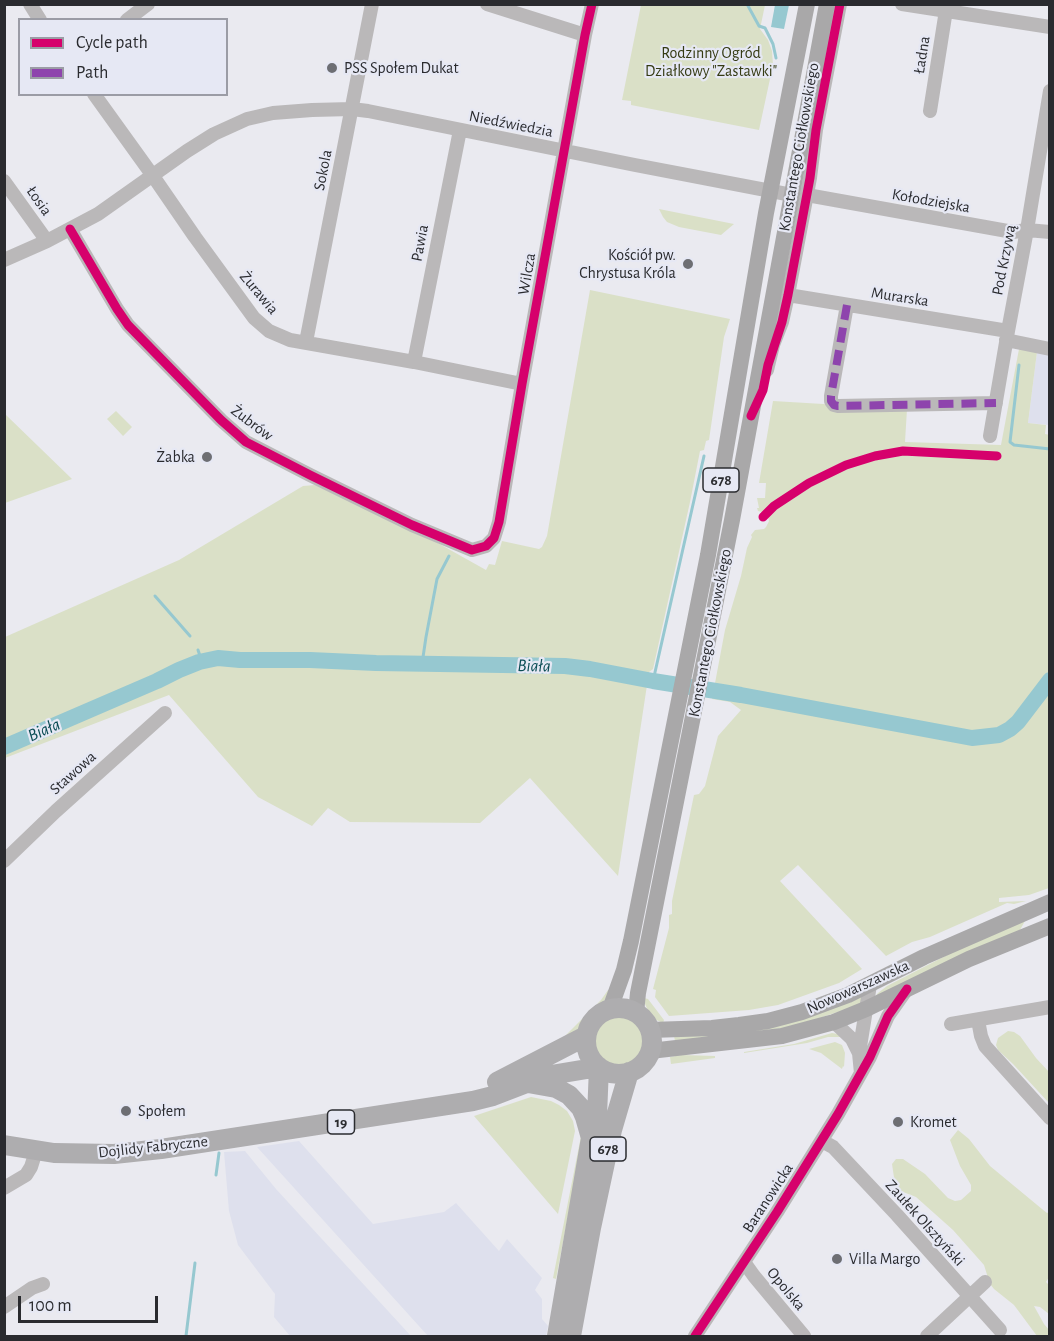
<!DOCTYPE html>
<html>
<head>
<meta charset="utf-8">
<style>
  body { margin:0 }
  #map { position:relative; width:1054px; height:1341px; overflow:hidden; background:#eaeaf0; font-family:"Alegreya Sans",sans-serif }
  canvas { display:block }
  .frame { position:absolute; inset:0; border:6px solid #2a2b2f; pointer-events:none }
  .legend { position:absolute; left:18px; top:18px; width:210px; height:78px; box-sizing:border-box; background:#e6e8f4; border:2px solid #9b9ca5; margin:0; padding:8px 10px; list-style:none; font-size:18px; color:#2a2b2f }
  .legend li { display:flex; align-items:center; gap:12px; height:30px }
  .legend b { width:30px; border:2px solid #9b9ca5 }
  .scale { position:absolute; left:18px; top:1296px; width:140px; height:27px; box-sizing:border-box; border:3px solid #2a2b2f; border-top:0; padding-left:8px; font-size:18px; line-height:21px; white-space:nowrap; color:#2a2b2f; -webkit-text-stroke:4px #e6e8f4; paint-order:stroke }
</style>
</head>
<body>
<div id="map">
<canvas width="1054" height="1341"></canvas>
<div class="frame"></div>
<ul class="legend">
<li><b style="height:8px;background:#d6006c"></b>Cycle path</li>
<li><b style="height:8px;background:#8e44ad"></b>Path</li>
</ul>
<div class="scale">100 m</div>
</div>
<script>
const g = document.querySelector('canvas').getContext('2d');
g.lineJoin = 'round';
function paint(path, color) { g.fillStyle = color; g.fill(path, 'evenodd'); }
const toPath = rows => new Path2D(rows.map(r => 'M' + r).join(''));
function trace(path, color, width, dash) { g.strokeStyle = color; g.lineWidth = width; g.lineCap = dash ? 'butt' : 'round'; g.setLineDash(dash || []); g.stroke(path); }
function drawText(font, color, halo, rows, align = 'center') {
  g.font = font + ' "Alegreya Sans",sans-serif'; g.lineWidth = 4.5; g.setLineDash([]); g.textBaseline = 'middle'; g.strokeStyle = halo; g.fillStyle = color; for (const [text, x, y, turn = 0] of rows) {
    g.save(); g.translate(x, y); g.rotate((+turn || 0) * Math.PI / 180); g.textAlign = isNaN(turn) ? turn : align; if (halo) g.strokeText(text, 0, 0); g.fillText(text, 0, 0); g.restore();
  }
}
const built = toPath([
  [1037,352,1049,354,1049,425,1028,423],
  [299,1141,373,1224,444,1212,456,1203,499,1251,507,1239,542,1278,535,1290,542,1299,542,1319,548,1326,546,1336,428,1336,257,1147],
  [245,1151,276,1189,411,1336,290,1336,274,1317,275,1294,238,1245,229,1211,224,1152]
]);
const green = toPath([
  [641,5,765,5,760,29,768,40,772,51,773,65,759,130,631,105,631,101,622,100],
  [659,209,734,224,721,235,679,227,667,222,663,217],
  [590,290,730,319,724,337,709,440,706,441,704,450,700,451,690,502,653,669,649,672,618,876,530,778,480,823,350,822,328,808,312,826,258,797,169,695,5,758,5,637,179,560,303,486,315,485,427,537,486,570,489,564,495,565,502,541,539,549,542,547,547,536],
  [1019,349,1037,352,1028,423,1046,425,1045,434,1050,435,1049,888,1029,895,999,898,999,902,1026,901,1014,904,1007,903,930,937,912,942,886,956,798,865,780,881,862,969,839,983,778,1005,749,1010,669,1016,655,997,656,990,653,989,669,928,669,915,672,914,672,901,694,795,699,794,705,786,718,736,741,710,730,702,712,699,725,630,741,576,747,548,752,537,751,535,755,530,764,529,766,527,769,521,768,517,762,512,758,511,757,508,759,508,757,498,765,498,766,483,759,483,773,401,907,409,905,442,1001,445],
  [116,411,132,427,123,436,107,419],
  [5,414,72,479,5,503],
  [1026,919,1020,930,872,1000,878,993,887,986,986,935],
  [608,990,611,990,603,1003,592,1013,579,1030,564,1037,601,1000],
  [867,992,862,1004,792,1027,675,1041,674,1036],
  [644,998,648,999,664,1020,663,1023,654,1019,649,1013,645,1004],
  '594 1041a25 25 0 1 1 50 0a25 25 0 1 1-50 0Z',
  [1008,1031,1014,1032,1020,1036,1036,1058,1049,1072,1049,1103,1013,1064,998,1050,996,1045,998,1038],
  [832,1033,843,1035,840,1037,828,1037,807,1043,744,1053,744,1052,794,1044],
  [835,1042,842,1045,845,1053,844,1067,843,1066,842,1069,821,1053,809,1049],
  [681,1055,715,1056,715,1058,671,1064,670,1057],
  [531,1097,551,1101,559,1105,567,1111,573,1121,575,1131,558,1214,474,1116],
  [958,1130,969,1139,990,1166,1042,1209,1047,1213,1049,1212,1049,1277,1046,1282,1049,1285,1049,1314,1040,1307,1034,1306,1044,1324,1049,1330,1049,1336,1037,1336,1014,1305,994,1289,990,1284,984,1265,953,1230,916,1197,898,1190,895,1184,892,1164,896,1159,903,1159,925,1174,948,1198,955,1201,961,1200,971,1191,971,1185,960,1166,950,1140],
  [581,1136,583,1137,556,1279,553,1278]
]);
const water = toPath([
  [775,5,789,5,784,29,771,27]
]);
const stream = toPath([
  [747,4,759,26,765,28,773,44,776,58],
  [1019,365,1010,442,1014,445,1050,449],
  [155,596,190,636],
  [198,650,202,662],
  [422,664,426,637,437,579,449,556],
  [653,681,704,456],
  [216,1175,219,1153],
  [186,1336,195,1263]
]);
const river = toPath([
  [4,747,157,681,179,670,199,662,218,658,240,660,310,660,376,663,565,666,590,669,653,681,741,695,972,738,999,735,1010,729,1018,722,1050,680]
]);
const minor = toPath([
  [30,4,40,20],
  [487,4,585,35],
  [902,4,1050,27],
  [127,20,148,4],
  [94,94,153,176,195,237,254,318,269,331,290,340,414,362,522,384],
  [930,111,947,4],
  [4,181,47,241],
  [807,195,1013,232,1027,230,1050,232],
  [70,229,117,309,128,325,221,420,246,442,310,475,412,525,472,550,486,546,494,538,499,522,522,384,585,35,592,4],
  [4,260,47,241,98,214,187,151,214,134,247,119,273,113,312,110,352,109,368,111,635,165,792,195],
  [788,295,1008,331],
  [847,305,831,396,831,401,834,405,838,406,996,403],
  [1006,340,1050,349],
  [306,342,372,4],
  [414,362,460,130],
  [767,370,773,345,782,322,788,295,810,178,816,130,840,4],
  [990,436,1008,331,1027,230,1050,91],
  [4,861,56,811,165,713],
  [978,1020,981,1036,985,1046,1050,1118],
  [834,1022,852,1039,859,1053],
  [951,1024,1050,1007],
  [861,1073,859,1053,870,985],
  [822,1141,833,1147,897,1215,1000,1330],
  [4,1188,26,1175,31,1167,36,1151],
  [744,1262,754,1276,804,1336],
  [4,1307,32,1288,43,1284],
  [695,1336,777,1212,838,1114,870,1057,888,1016,907,989],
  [927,1336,985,1282]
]);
const major = toPath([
  [610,1009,624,970,631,941,708,555,766,213,807,4],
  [636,1013,638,993,732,520,827,4],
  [650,1030,712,1028,739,1025,768,1021,802,1012,848,995,924,957,1050,902],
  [650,1051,782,1036,834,1022,866,1009,969,959,1050,926]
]);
const highway = toPath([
  '586 1041a33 33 0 1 1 66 0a33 33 0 1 1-66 0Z',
  [497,1082,586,1036],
  [528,1083,556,1088,569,1095,581,1108,585,1117,591,1138],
  [4,1145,54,1153,114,1154,161,1149,473,1101,493,1096,545,1076,599,1067],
  [557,1336,591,1138,597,1116,599,1067],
  [571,1336,591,1228,612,1130,629,1072]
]);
const quiet = toPath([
  [847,305,831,396,831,401,834,405,838,406,996,403]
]);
const cycleway = toPath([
  [70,229,117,309,128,325,221,420,246,442,310,475,412,525,472,550,486,546,494,538,499,522,522,384,585,35,592,4],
  [751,416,763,390,768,365,782,322,788,295,810,178,816,130,840,4],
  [763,517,774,506,809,483,846,465,875,456,903,451,997,456],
  [695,1336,777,1212,838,1114,870,1057,888,1016,907,989]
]);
const markers = [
  [332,68,6,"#6d6e73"],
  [688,264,6,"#6d6e73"],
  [207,457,6,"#6d6e73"],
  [126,1111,6,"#6d6e73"],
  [898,1122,6,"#6d6e73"],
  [837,1259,6,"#6d6e73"]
];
const shields = [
  [721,480,36],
  [341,1122,27],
  [608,1149,36]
];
const shieldNames = [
  ["678",721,480],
  ["19",341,1122],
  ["678",608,1149]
];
const parkNames = [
  ["Rodzinny Ogród",711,53],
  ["Działkowy \"Zastawki\"",711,71]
];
const streetNames = [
  ["Ładna",922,55,-81],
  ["Niedźwiedzia",511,124,11],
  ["Konstantego Ciołkowskiego",799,147,-80],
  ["Sokola",323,170,-79],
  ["Łosia",39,201,55],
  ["Kołodziejska",931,201,10],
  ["Pawia",420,243,-79],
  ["Pod Krzywą",1004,260,-79],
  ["Wilcza",527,274,-80],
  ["Żurawia",259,293,50],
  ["Murarska",900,297,9],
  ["Żubrów",252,423,37],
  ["Konstantego Ciołkowskiego",710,633,-79],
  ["Stawowa",73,773,-42],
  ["Nowowarszawska",858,987,-24],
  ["Dojlidy Fabryczne",153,1147,-6],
  ["Baranowicka",768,1198,-57],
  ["Zaułek Olsztyński",925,1223,48],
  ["Opolska",786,1289,50]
];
const poiNames = [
  ["PSS Społem Dukat",344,68],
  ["Kościół pw.",676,255,"right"],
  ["Chrystusa Króla",676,273,"right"],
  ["Żabka",195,457,"right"],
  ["Społem",138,1111],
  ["Kromet",910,1122],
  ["Villa Margo",849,1259]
];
const waterNames = [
  ["Biała",534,666,1],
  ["Biała",44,730,-24]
];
paint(built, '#dee0ed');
paint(green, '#dae0c7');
paint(water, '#96c8d0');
trace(stream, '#96c8d0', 3);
trace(river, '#96c8d0', 16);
trace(minor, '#bab8b9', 14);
trace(major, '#a9a8a9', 16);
trace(highway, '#aeadaf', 20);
trace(quiet, '#8e44ad', 8, [15, 8]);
trace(cycleway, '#d6006c', 9);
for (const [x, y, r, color] of markers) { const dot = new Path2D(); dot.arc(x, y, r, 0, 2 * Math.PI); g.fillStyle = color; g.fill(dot); trace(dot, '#e6e8f4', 2); }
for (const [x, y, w] of shields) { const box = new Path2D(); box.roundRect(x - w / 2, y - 12, w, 24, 4.5); g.fillStyle = '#e6e8f4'; g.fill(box); trace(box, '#2a2b2f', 1.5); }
drawText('bold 15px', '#2a2b2f', null, shieldNames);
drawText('16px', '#353b13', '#e6e8f4', parkNames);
drawText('16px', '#2a2b2f', '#e6e8f4', streetNames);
drawText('16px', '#2a2b2f', '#e6e8f4', poiNames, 'left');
drawText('italic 18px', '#0a4c54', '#e6e8f4', waterNames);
</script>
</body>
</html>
